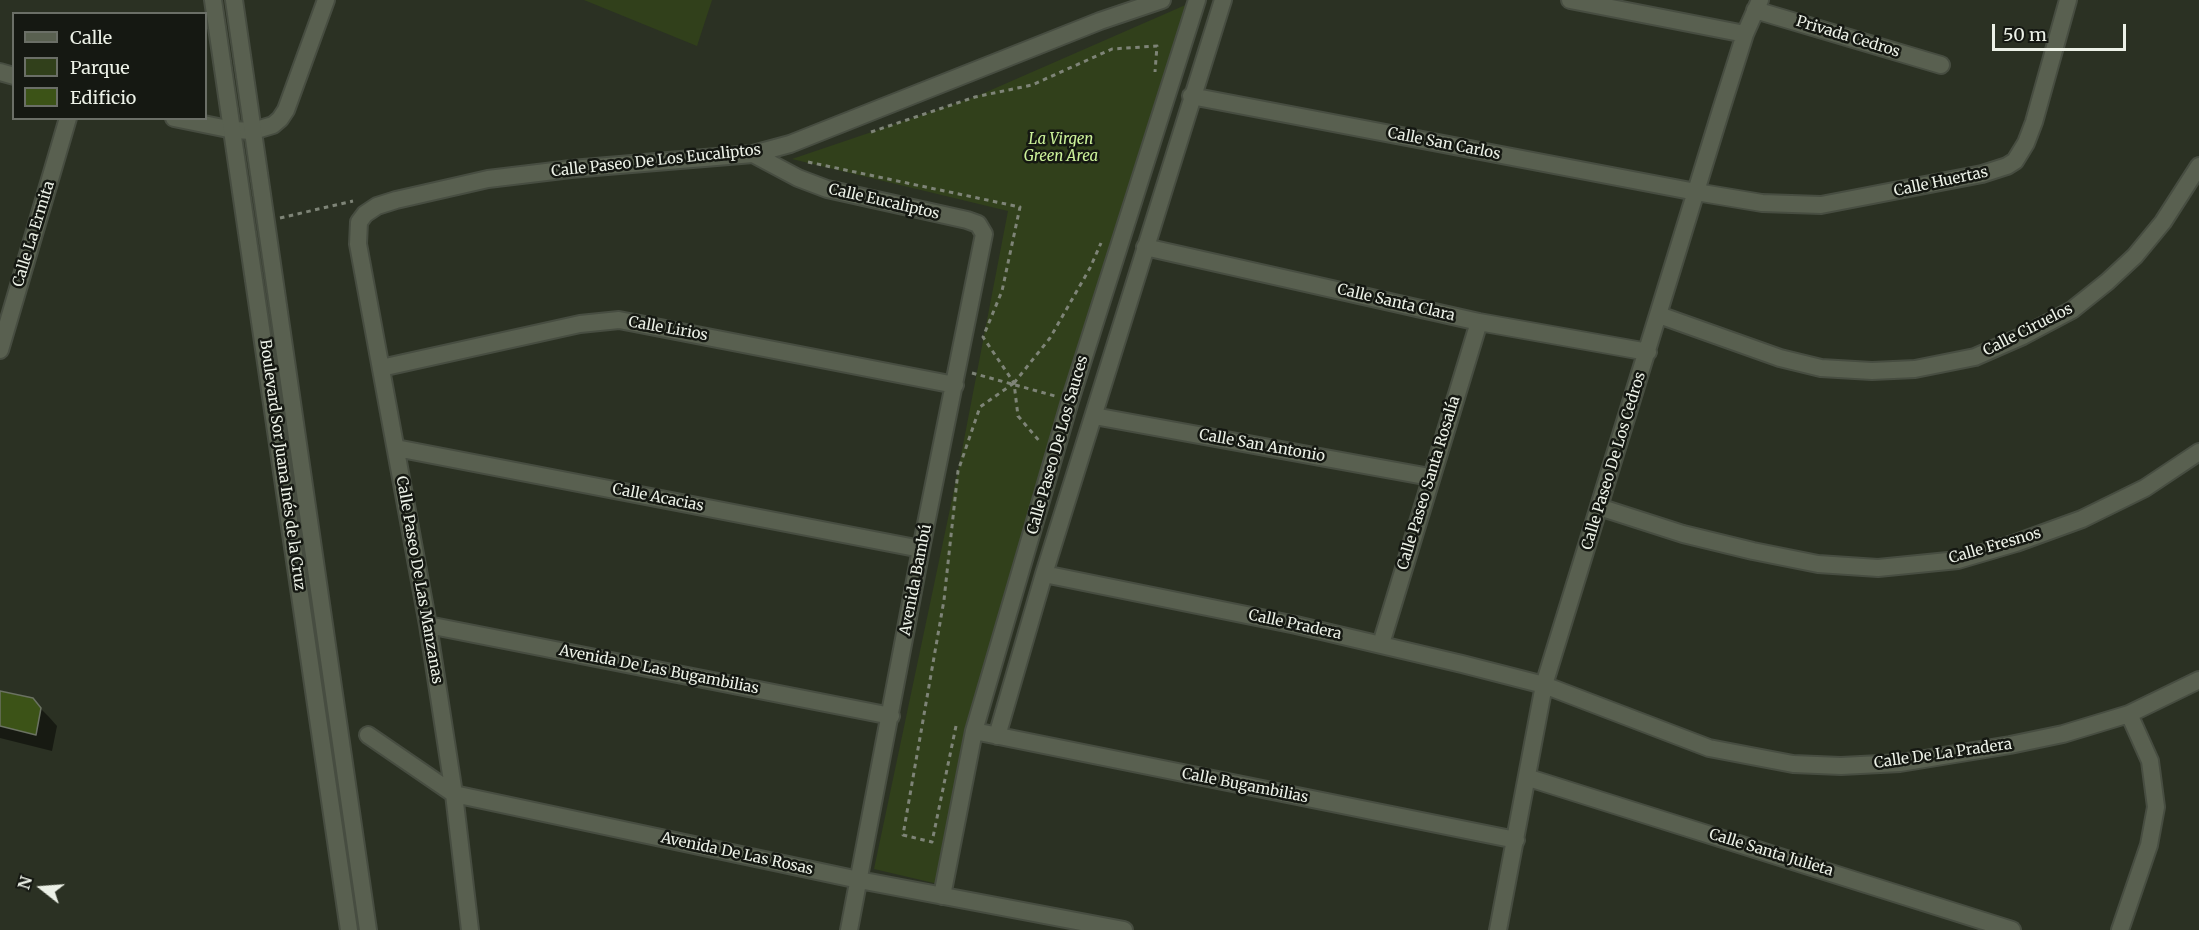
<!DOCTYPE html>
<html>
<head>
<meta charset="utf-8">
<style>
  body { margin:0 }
  #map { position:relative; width:2199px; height:930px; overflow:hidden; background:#2b3123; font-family:Merriweather,serif }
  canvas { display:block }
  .legend { position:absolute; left:12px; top:12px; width:195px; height:108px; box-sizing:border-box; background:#151812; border:2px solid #6b6f67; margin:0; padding:8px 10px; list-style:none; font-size:18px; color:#ecf1e7 }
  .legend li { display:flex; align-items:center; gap:12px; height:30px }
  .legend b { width:30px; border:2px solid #6b6f67 }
  .north { position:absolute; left:12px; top:858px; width:60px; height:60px; -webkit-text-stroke:4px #151812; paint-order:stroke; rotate:287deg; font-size:16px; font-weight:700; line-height:24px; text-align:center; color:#ecf1e7 }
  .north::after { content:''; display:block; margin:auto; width:21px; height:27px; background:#ecf1e7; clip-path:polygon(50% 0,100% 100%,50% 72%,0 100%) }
  .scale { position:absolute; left:1992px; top:24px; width:134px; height:27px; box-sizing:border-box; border:3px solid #ecf1e7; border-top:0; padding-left:8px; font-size:18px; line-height:21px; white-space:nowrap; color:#ecf1e7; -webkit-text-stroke:4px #151812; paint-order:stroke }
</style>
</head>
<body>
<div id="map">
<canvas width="2199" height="930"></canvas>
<ul class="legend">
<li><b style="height:8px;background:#596050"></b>Calle</li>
<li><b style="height:16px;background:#31401b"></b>Parque</li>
<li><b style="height:16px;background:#3c5317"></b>Edificio</li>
</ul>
<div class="north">N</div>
<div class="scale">50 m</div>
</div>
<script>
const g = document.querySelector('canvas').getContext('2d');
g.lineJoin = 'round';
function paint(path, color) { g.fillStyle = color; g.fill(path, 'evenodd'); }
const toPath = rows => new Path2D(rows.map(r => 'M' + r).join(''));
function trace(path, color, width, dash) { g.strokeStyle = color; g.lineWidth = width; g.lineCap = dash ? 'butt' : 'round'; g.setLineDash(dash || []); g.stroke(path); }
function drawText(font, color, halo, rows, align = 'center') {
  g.font = font + ' Merriweather,serif'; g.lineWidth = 5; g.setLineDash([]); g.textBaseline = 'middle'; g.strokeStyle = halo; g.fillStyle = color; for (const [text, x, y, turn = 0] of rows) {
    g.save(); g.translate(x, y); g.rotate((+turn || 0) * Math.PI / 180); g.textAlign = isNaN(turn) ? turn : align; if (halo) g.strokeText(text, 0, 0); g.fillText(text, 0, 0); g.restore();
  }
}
const green = toPath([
  [584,0,712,0,697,46],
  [1190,3,938,884,874,869,958,471,1008,211,792,159,975,97]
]);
const shadow = toPath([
  [0,693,32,700,49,717,57,726,52,751,0,738]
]);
const building = toPath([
  [0,691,33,698,41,708,36,735,0,726,0,691]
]);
const path = toPath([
  [871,132,975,97,1032,85,1112,49,1157,46,1155,72],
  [808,162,1020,207,1002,291,983,337,1014,383,1018,416,1041,443],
  [280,218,353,201],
  [972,373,1055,396],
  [1014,383,1050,338,1090,268,1101,243],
  [956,726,932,842,903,835,944,600,958,471,980,407,1014,383]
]);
const minor = toPath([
  [1570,0,1745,34],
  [1755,10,1941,65],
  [0,72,14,76],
  [1191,96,1696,192,1762,203,1821,205,1982,174,2007,166,2015,161,2026,143,2034,122,2068,0],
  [174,118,233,130],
  [753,154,798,178,827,189,967,220,978,224,984,234,921,549,849,930],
  [1145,247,1479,322,1648,352],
  [1659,315,1780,358,1821,368,1872,371,1915,369,1975,357,2023,336,2072,310,2107,282,2135,256,2163,222,2199,166],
  [0,350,68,118],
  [381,368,580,324,619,320,955,385],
  [1094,416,1430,477],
  [396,448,921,549],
  [1599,507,1683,534,1753,551,1818,564,1878,568,1958,560,2016,543,2082,519,2145,488,2199,452],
  [1044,574,1296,625,1462,664,1544,685,1709,748,1793,764,1841,766,1900,763,2010,745,2063,734,2129,714,2199,680],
  [428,625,891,716],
  [1381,644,1479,322],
  [974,731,1516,840],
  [368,735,454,794,859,880,1124,930],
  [997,736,1044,574,1223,0],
  [1529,778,2012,930],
  [942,896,974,731,1070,401,1197,0],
  [470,930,454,794,428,625,358,244,359,222,365,214,377,206,396,200,488,179,571,169,753,154,790,144,1100,21,1162,0],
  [1498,930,1544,685,1721,110,1745,34,1760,0],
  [2120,930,2149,845,2156,807,2150,761,2129,714]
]);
const tertiary = toPath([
  [233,130,253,131,273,125,280,119,286,110,326,0]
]);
const secondary = toPath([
  [213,0,349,930],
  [234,0,368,930]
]);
const streetNames = [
  ["Privada Cedros",1848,37,17],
  ["Calle San Carlos",1444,144,11],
  ["Calle Paseo De Los Eucaliptos",656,161,-6],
  ["Calle Huertas",1941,182,-12],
  ["Calle Eucaliptos",884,202,13],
  ["Calle La Ermita",34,234,-73],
  ["Calle Santa Clara",1396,303,13],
  ["Calle Lirios",668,329,10],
  ["Calle Ciruelos",2028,330,-27],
  ["Calle Paseo De Los Sauces",1058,445,-74],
  ["Calle San Antonio",1262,446,10],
  ["Calle Paseo De Los Cedros",1614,461,-73],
  ["Boulevard Sor Juana Inés de la Cruz",282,465,82],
  ["Calle Paseo Santa Rosalía",1429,483,-73],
  ["Calle Acacias",658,498,11],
  ["Calle Fresnos",1995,546,-16],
  ["Calle Paseo De Las Manzanas",419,580,80],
  ["Avenida Bambú",916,580,-79],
  ["Calle Pradera",1295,625,12],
  ["Avenida De Las Bugambilias",659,670,11],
  ["Calle De La Pradera",1943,754,-8],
  ["Calle Bugambilias",1245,786,11],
  ["Calle Santa Julieta",1771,853,17],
  ["Avenida De Las Rosas",737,854,12]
];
const parkNames = [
  ["La Virgen",1061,140],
  ["Green Area",1061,157]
];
paint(green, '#31401b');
paint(shadow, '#0007');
paint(building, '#3c5317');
trace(building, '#6b7262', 1.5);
trace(minor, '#474d41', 20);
trace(tertiary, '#474d41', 20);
trace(secondary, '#474d41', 20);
trace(path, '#7e8477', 3, [4.5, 4.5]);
trace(minor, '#596050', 16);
trace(tertiary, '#596050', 16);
trace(secondary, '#596050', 16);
drawText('15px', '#ecf1e7', '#151812', streetNames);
drawText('italic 15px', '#ccf29a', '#151812', parkNames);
</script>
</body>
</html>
